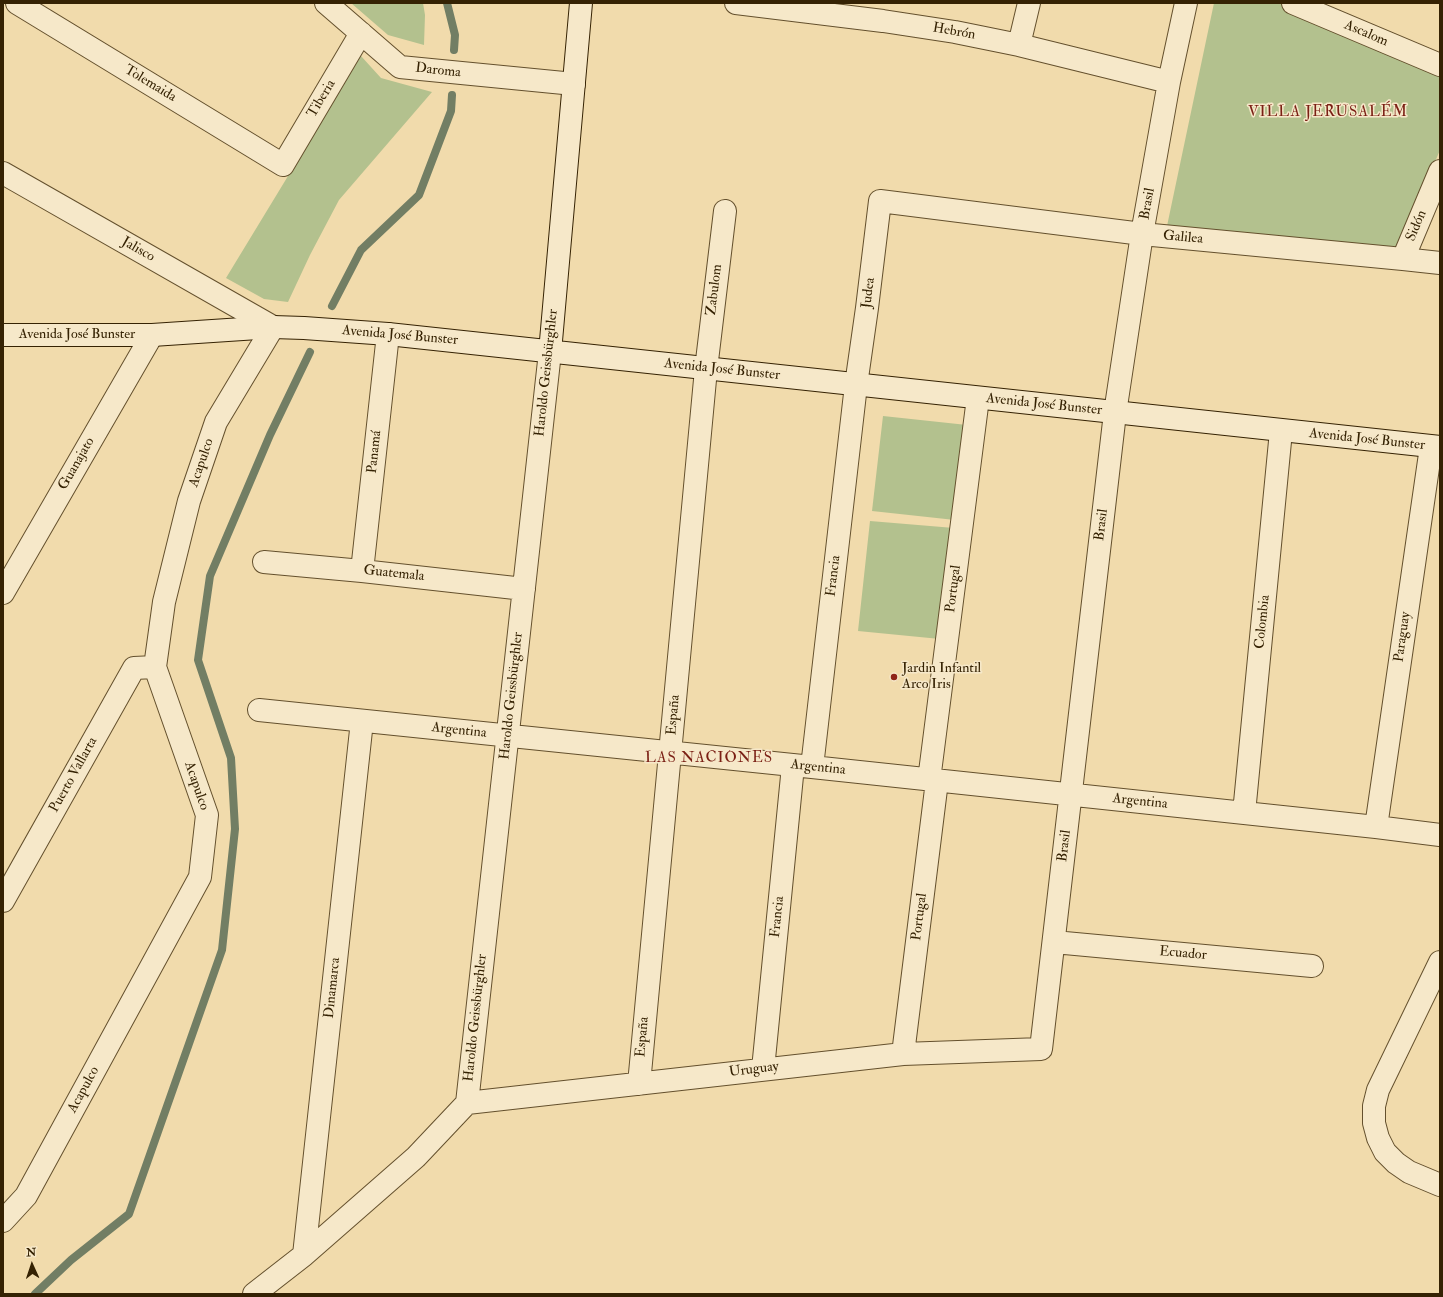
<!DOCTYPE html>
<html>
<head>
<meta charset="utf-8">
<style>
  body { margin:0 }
  #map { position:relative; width:1443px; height:1297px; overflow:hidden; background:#f1dbac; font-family:"IM FELL Double Pica",serif }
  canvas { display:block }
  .frame { position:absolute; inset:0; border:4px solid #352203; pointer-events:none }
  .north { position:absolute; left:12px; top:1245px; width:40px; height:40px; -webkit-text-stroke:3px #f6e8c9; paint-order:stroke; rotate:357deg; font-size:11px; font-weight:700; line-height:16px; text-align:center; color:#352203 }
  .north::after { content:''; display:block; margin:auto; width:14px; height:18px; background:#352203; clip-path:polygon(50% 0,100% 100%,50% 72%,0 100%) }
</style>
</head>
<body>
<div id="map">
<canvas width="1443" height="1297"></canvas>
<div class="frame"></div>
<div class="north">N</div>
</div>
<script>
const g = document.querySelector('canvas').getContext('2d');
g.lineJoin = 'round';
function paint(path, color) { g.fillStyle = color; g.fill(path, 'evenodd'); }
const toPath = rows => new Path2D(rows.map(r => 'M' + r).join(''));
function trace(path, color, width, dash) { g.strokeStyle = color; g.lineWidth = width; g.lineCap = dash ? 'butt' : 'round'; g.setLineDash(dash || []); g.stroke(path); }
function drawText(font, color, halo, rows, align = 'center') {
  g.font = font + ' "IM FELL Double Pica",serif'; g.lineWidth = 3; g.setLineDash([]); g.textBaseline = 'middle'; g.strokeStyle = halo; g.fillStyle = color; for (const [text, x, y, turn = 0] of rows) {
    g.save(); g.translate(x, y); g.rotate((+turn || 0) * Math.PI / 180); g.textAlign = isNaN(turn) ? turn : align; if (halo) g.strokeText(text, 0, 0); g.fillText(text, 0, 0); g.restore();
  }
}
const green = toPath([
  [351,3,423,3,425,15,424,45,388,35],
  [1214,3,1281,3,1440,71,1440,150,1398,249,1167,226],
  [361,56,381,78,432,92,339,200,310,255,288,302,264,299,226,278],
  [883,416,967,425,955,520,872,511],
  [870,521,954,528,940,639,858,631]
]);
const stream = toPath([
  [447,3,455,35,454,50],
  [332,306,361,250,419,195,451,111,452,95],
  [35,1294,71,1260,129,1214,222,950,235,829,231,758,198,660,210,576,270,435,310,352]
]);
const street = toPath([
  [17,3,283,165,361,33],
  [326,3,400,67,574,84],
  [736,3,883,21,955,32,1019,45,1169,82],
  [1293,3,1440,65],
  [1019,45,1029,3],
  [3,173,273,327,216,422,189,501,164,602,155,667,207,815,200,877,26,1196,3,1221],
  [1403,259,1440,171],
  [264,562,362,571,524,589],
  [362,571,388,334],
  [3,593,152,335],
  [259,710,812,767,1376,827,1440,835],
  [812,767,856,385,867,308,880,201,1142,234,1403,259,1440,263],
  [929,780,978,398],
  [1244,813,1281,431],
  [1376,827,1431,447],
  [3,901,134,668,155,667],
  [1054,942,1312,966],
  [1440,962,1378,1090,1374,1106,1374,1123,1378,1138,1385,1152,1396,1163,1409,1172,1440,1185],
  [903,1054,937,781],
  [763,1069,793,766],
  [639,1084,706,369,725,211],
  [467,1103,903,1054,1041,1049,1115,413,1142,234,1169,82,1186,3],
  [304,1255,362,721],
  [254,1294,304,1255,416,1157,467,1103,550,352]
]);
const secondary = toPath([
  [3,335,152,335,273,327,304,328,388,334,1440,447],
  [550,352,581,3]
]);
const markers = [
  [894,677,4,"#8f2418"]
];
const streetNames = [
  ["Hebrón",954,32,10],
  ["Ascalom",1366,34,23],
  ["Daroma",438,71,6],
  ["Tolemaida",150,84,31],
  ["Tiberia",322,99,-59],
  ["Brasil",1148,204,-80],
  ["Sidón",1417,226,-67],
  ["Galilea",1183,238,5],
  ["Jalisco",138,250,30],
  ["Zabulom",715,290,-83],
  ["Judea",869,293,-83],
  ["Avenida José Bunster",77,335],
  ["Avenida José Bunster",400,336,5],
  ["Avenida José Bunster",722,370,6],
  ["Haroldo Geissbürghler",547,373,-84],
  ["Avenida José Bunster",1044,405,6],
  ["Avenida José Bunster",1367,440,6],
  ["Panamá",375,452,-84],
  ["Acapulco",202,463,-71],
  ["Guanajato",77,464,-60],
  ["Brasil",1102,525,-83],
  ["Guatemala",394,574,6],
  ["Francia",834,576,-83],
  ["Portugal",954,589,-83],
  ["Colombia",1263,622,-84],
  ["Paraguay",1403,637,-82],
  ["Haroldo Geissbürghler",512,696,-84],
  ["España",674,715,-85],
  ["Argentina",459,731,6],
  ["Argentina",818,768,6],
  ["Puerto Vallarta",74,775,-61],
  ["Acapulco",196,786,71],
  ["Argentina",1140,802,6],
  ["Brasil",1065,846,-83],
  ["Francia",778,917,-84],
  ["Portugal",920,917,-83],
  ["Ecuador",1183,954,5],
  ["Dinamarca",333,988,-84],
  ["Haroldo Geissbürghler",476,1018,-84],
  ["España",643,1037,-85],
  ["Uruguay",754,1070,-7],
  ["Acapulco",84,1090,-61]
];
const poiNames = [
  ["Jardin Infantil",902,669],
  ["Arco Iris",902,685]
];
const neighbourhoodNames = [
  ["VILLA JERUSALÉM",1328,113],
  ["LAS NACIONES",709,759]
];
paint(green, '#b3c18e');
trace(stream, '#727e64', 8);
trace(street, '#64502d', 24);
trace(secondary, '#352203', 24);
trace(street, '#f6e8c9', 22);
trace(secondary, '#f6e8c9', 22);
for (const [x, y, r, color] of markers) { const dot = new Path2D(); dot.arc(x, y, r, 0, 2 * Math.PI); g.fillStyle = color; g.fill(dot); trace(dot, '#f6e8c9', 1.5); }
drawText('14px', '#352203', '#f6e8c9', streetNames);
drawText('14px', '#352203', '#f6e8c9', poiNames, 'left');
g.letterSpacing = '1px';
drawText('15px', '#7a1f14', '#f6e8c9', neighbourhoodNames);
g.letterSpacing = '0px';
</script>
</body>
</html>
